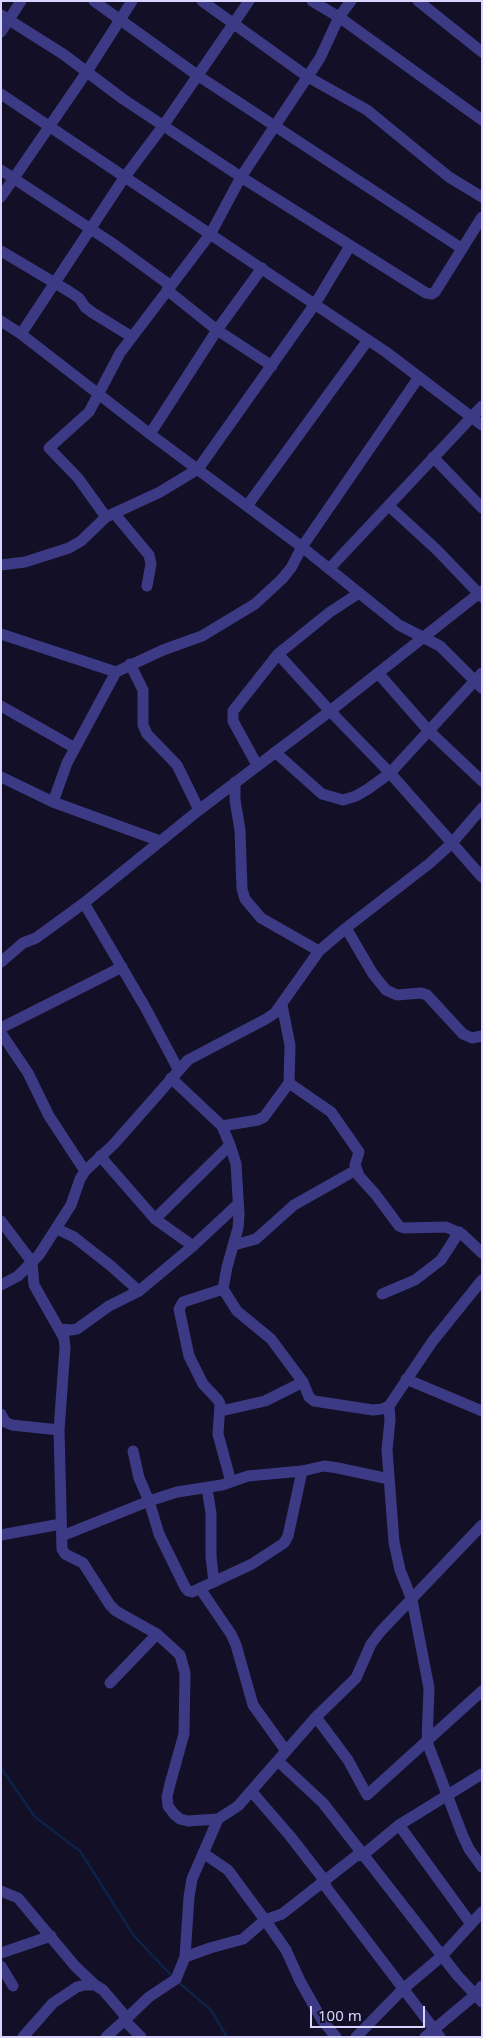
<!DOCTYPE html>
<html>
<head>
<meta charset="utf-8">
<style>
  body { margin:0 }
  #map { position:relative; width:483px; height:2038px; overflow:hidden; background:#130f26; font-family:"Noto Sans",sans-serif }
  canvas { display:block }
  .frame { position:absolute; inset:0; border:2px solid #d9d4ff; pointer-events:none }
  .scale { position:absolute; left:310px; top:2006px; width:115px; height:22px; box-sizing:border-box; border:2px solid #d9d4ff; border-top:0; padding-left:6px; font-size:15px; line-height:18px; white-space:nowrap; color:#d9d4ff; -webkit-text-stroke:4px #130f26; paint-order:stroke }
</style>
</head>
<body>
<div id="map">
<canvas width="483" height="2038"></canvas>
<div class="frame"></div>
<div class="scale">100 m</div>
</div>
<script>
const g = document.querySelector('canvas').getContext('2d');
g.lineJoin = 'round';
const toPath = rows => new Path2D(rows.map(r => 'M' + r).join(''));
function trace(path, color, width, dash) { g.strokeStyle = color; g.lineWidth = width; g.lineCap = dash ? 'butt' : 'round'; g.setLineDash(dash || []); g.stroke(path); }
const stream = toPath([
  [1,1768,35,1817,80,1851,134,1936,173,1977],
  [177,1981,211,2010,227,2037]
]);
const minor = toPath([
  [94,1,197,75,461,248],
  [202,1,308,77,367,110,449,177,482,197],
  [312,1,339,17,482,120],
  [418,1,482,52],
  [1,15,63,54,123,99,241,177,426,293,432,294,435,292,482,217],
  [1,32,21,1],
  [1,94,386,352,482,425],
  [1,170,112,243,171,286],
  [1,197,86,73,132,1],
  [1,251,70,292,79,298,85,307,93,313,132,337],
  [167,290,217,330,272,366],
  [1,321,21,334,150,434,302,547,399,625,440,646,482,688],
  [21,334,124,178,163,126,249,1],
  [150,434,217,330,262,268],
  [433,457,482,508],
  [247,506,368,340],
  [389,506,437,550,482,597],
  [114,513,149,555,151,564,147,586],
  [106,517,78,478,49,448,89,412,120,353,211,233,241,177,320,58,339,17,351,1],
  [1,565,25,562,69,548,81,541,106,517,160,492,198,469,315,304,350,246],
  [329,569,482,406],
  [1,634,116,672],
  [278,654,330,711,390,773,482,877],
  [130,664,143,690,143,725,147,734,177,765,199,810],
  [378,673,428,730,482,781],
  [1,706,75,748],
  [275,752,322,794,343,800,356,796,368,789,390,773,482,673],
  [257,765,233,721,233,711,278,654,330,612,359,593],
  [1,777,53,802,160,841],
  [235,782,235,800,240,830,242,889,245,899,261,918,319,951],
  [53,802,67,763,116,672,163,650,202,636,255,604,282,579,291,568,302,547,419,377],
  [84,903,145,1007,178,1069],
  [346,928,373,974,386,990,397,995,421,993,427,995,463,1034,472,1038,482,1036],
  [1,962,23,943,36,938,84,903,199,810,330,711,482,591],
  [1,1028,122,967],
  [1,1033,28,1073,49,1116,85,1171],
  [171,1078,222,1126,230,1145,236,1164,239,1214,238,1228,227,1267,223,1289,237,1311,271,1339,303,1382,309,1397,314,1401,373,1410,382,1409,389,1406,432,1342,482,1280],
  [289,1083,331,1112,359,1152,355,1165,359,1176,376,1195,399,1226,404,1228,446,1227,462,1234,482,1253],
  [222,1126,258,1120,264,1117,289,1083,290,1045,282,1005],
  [100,1156,155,1219,193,1246],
  [155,1219,230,1145],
  [1,1221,32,1262,34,1285,64,1338,65,1348,59,1430,62,1549,65,1554,83,1563,110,1605,116,1611,157,1634,180,1655,185,1673,184,1734,170,1784,167,1797,168,1806,174,1814,180,1819,188,1821,218,1819],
  [57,1229,74,1237,111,1266,139,1291],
  [234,1245,256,1239,294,1205,356,1170],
  [1,1285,18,1276,39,1255,71,1205,80,1179,85,1171,114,1144,188,1060,266,1019,275,1013,319,951,346,928,430,863,452,843,482,808],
  [223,1289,183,1302,179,1309,189,1356,203,1384,218,1400,220,1404,218,1434,231,1482],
  [382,1294,415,1280,441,1260,459,1232],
  [61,1329,71,1330,77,1329,109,1306,139,1291,193,1246,238,1204],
  [406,1379,482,1411],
  [389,1406,390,1420,387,1450,394,1542,400,1570,412,1600,429,1688,427,1742,462,1834,469,1849,482,1867],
  [221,1411,265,1401,303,1382],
  [1,1414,5,1422,12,1425,59,1430],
  [133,1451,139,1478,149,1501,159,1534,185,1587,188,1591,192,1592,252,1564,284,1543,288,1536,302,1471],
  [207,1488,211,1513,211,1557,214,1582],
  [1,1535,61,1524],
  [62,1536,149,1501,177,1492,222,1485,248,1476,302,1471,324,1466,338,1468,389,1479],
  [201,1590,231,1634,236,1645,253,1705,286,1751],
  [110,1683,157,1634],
  [316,1717,348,1760,367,1795,482,1691],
  [278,1761,323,1803,457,1975,482,2002],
  [252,1792,290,1836,325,1881,326,1887,440,2037],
  [399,1825,471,1924],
  [203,1853,228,1870,265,1920,286,1950,300,1981,322,2020,336,2037],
  [1,1891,18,1898,75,1966,95,1985],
  [1,1953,51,1936],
  [185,1957,210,1948,243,1939,265,1920,282,1914,356,1856,363,1855,399,1825,482,1774],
  [1,1966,13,1986],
  [124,2020,141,2037],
  [23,2037,53,2003,77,1987,85,1985,95,1985,103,1990,127,2018,149,1997,176,1979,185,1957,189,1897,192,1879,218,1819,238,1806,316,1717,356,1678,371,1644,381,1631,482,1525],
  [106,2037,127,2018],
  [356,2037,403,1989,442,1956,482,1912],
  [425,2037,475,1995,482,1986]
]);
trace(stream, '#0c2248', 2.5);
trace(minor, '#3d3a85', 11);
</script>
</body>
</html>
